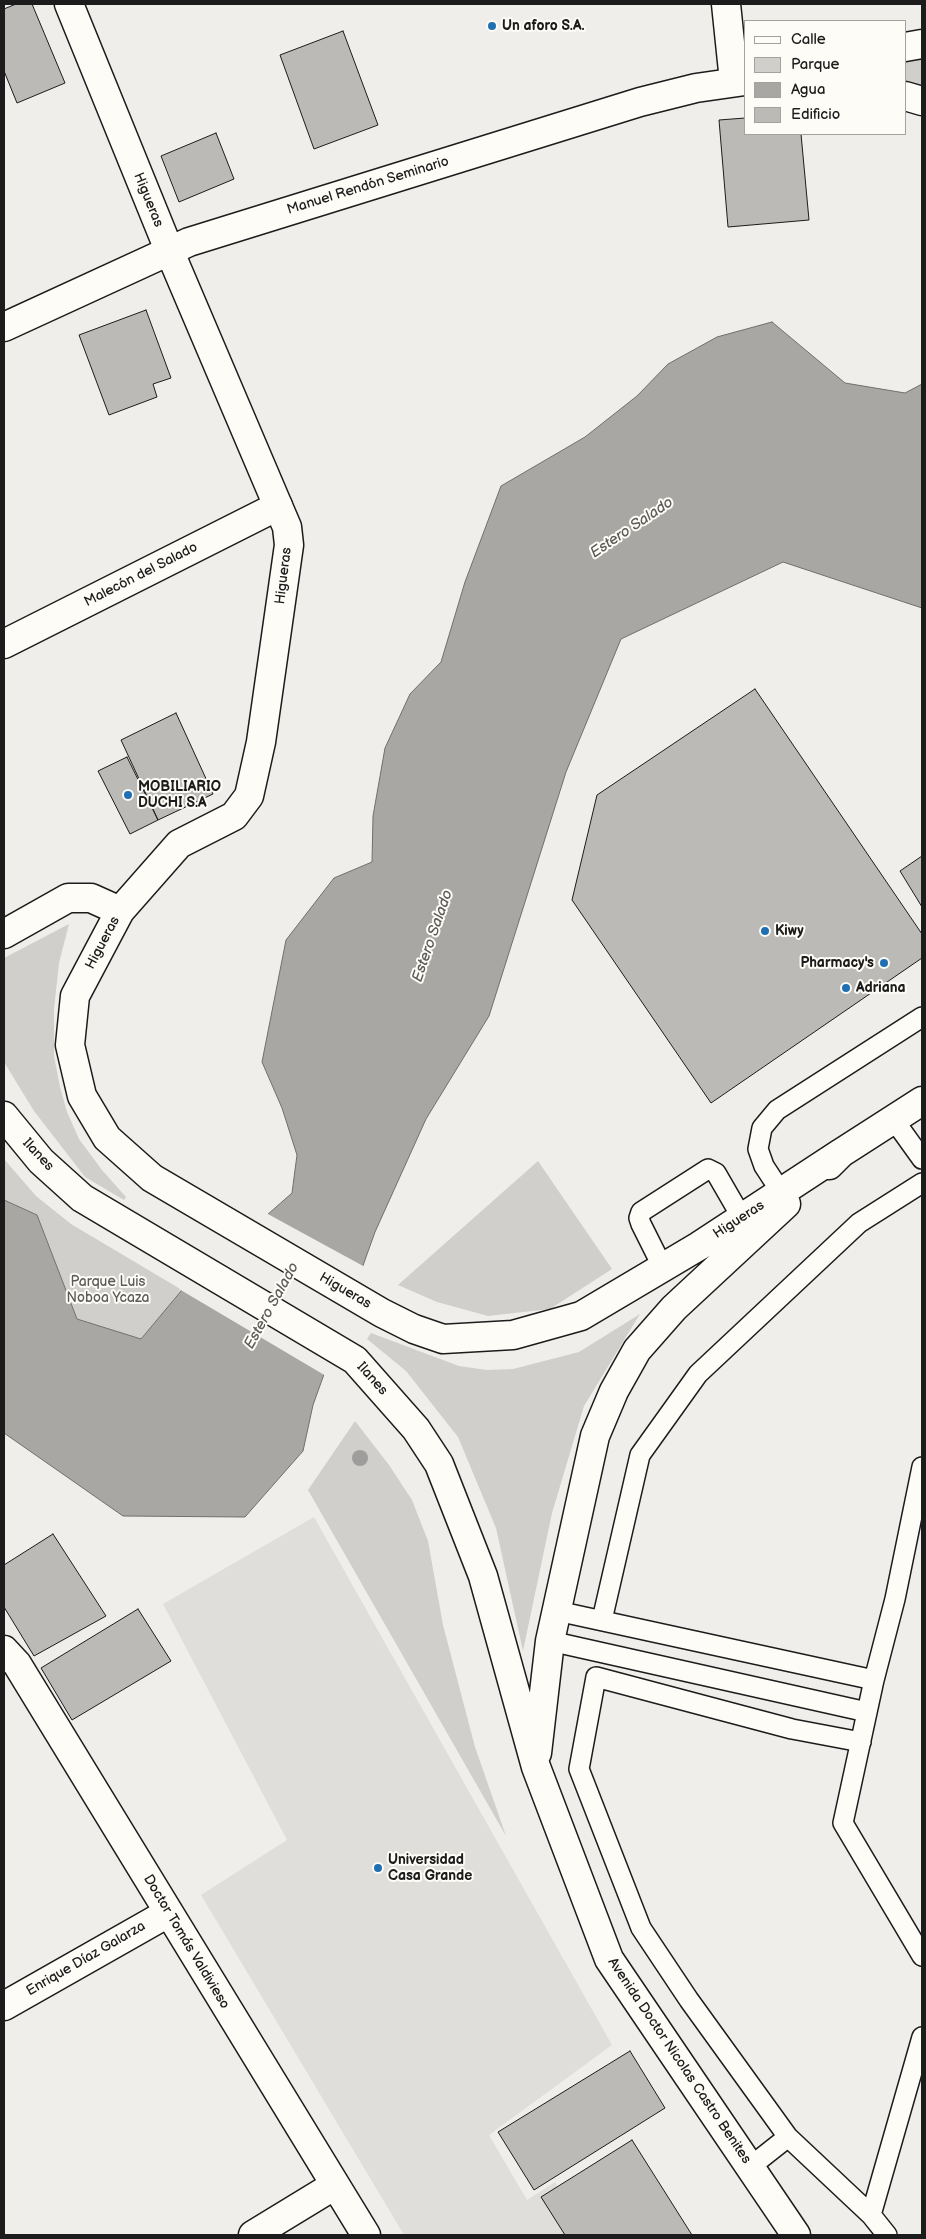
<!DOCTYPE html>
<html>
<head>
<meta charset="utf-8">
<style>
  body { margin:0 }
  #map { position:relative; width:926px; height:2239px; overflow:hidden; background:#f0eeea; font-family:"Balsamiq Sans",sans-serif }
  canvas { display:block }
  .frame { position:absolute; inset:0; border:5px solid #1c1c1c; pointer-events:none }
  .legend { position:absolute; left:744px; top:20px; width:162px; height:115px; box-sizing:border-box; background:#fdfcf7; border:1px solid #a3a29f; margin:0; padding:6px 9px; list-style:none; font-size:15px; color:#1c1c1c }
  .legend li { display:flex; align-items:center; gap:10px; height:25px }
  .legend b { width:25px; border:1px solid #a3a29f }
</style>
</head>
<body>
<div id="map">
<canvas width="926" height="2239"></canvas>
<div class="frame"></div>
<ul class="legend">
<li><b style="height:6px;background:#fdfcf7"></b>Calle</li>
<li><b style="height:14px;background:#d0cfcc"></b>Parque</li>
<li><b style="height:14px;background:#a8a7a3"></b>Agua</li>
<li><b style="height:14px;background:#bbbab6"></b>Edificio</li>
</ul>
</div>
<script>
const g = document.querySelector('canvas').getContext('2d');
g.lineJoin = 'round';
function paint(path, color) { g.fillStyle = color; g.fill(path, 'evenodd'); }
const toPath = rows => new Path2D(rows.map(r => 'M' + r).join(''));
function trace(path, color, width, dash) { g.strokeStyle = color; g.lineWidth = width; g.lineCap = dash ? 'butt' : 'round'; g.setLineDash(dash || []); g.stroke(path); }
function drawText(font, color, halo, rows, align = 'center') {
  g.font = font + ' "Balsamiq Sans",sans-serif'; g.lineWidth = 4; g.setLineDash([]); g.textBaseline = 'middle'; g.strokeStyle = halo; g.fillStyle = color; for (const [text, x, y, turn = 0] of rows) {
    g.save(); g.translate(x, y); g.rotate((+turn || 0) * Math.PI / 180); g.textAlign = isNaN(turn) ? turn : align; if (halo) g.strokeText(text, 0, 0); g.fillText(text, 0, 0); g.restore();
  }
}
const built = toPath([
  [314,1517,612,2045,489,2135,527,2200,555,2182,587,2235,404,2235,201,1895,287,1840,163,1604]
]);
const green = toPath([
  [922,53,922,86,905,82,905,55],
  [69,924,59,963,54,1009,54,1056,60,1087,67,1112,79,1139,102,1170,126,1197,124,1200,85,1177,34,1111,4,1062,4,958],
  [4,1159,36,1196,71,1224,182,1290,141,1339,77,1319,37,1215,4,1200],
  [538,1161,612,1269,550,1309,488,1316,437,1302,398,1285],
  [640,1314,584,1406,552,1513,523,1651,496,1528,458,1437,406,1371,367,1339,371,1333,459,1366,487,1370,513,1369,579,1352],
  [355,1421,389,1465,412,1500,428,1541,443,1625,475,1747,506,1836,308,1490]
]);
const water = toPath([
  [772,322,845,383,905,393,922,384,922,608,783,562,621,639,566,772,489,1016,426,1119,375,1232,313,1405,303,1451,245,1517,123,1516,4,1433,4,1200,37,1215,77,1319,141,1339,182,1290,292,1193,297,1155,282,1108,262,1062,286,940,334,878,372,862,373,816,385,748,410,694,441,662,465,582,501,486,585,437,637,396,668,364,717,337,772,322]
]);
const pier = toPath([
  [266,1213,365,1267,326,1376,179,1289]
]);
const building = toPath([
  [16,4,32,4,65,83,17,103,4,71,4,9,16,4],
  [343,31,378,125,314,149,280,55,343,31],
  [745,118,745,134,801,134,809,220,728,227,719,120,745,118],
  [216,133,234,179,179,202,161,156,216,133],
  [146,310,171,378,153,384,157,397,109,415,79,335,146,310],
  [755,689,922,934,922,958,711,1103,572,900,597,795,755,689],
  [176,713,213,794,158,820,121,740,176,713],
  [127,757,158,820,130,834,98,771,127,757],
  [922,856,922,907,900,871,922,856],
  [53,1534,106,1616,34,1656,4,1607,4,1565,53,1534],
  [138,1609,171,1661,72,1720,41,1668,138,1609],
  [630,2051,665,2108,534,2190,498,2132,630,2051],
  [632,2140,692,2235,565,2235,541,2197,632,2140]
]);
const service = toPath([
  [894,1120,922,1159],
  [781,1192,764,1166,758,1149,762,1128,777,1110,922,1017],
  [663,1268,641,1224,639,1218,641,1212,708,1169,716,1173,742,1218],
  [922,1467,895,1599,874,1680,843,1823,922,1956],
  [557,1611,874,1680],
  [602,1620,640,1455,698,1374,859,1223,922,1183],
  [550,1641,867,1712],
  [861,1742,792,1729,596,1677,579,1769,641,1928,689,2000,788,2137,871,2215],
  [750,2167,788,2137],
  [887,2235,871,2215,922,2037]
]);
const minor = toPath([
  [726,4,734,81],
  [905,47,922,44],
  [905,96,922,101],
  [4,327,189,242,640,102,696,88,745,81],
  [4,644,278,506],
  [4,1650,17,1664,366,2235],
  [4,2006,168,1913],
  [253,2235,335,2185]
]);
const tertiary = toPath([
  [69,4,169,250,278,506,287,527,289,545,261,742,249,796,234,816,179,844,120,911,75,996,70,1045,82,1096,107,1138,152,1178,382,1313,414,1329,443,1339,513,1335,581,1316,699,1246,841,1153],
  [4,934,68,898,91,898,120,911],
  [4,1116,41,1161,82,1198,355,1360,416,1429,439,1464,483,1576,536,1767,609,1959,796,2235],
  [829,1165,841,1153,922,1101],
  [537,1753,550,1641,595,1436,614,1391,637,1350,674,1308,786,1204]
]);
const trees = [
  [360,1458]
];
const markers = [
  [492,26,5,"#1f6fb2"],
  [128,795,5,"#1f6fb2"],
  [765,931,5,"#1f6fb2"],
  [884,963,5,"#1f6fb2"],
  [846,988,5,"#1f6fb2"],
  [378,1868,5,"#1f6fb2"]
];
const poiNames = [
  ["Un aforo S.A.",502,26],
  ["MOBILIARIO",138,787],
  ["DUCHI S.A",138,803],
  ["Kiwy",775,931],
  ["Pharmacy's",874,963,"right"],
  ["Adriana",856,988],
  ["Universidad",388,1860],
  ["Casa Grande",388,1876]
];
const streetNames = [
  ["Manuel Rendón Seminario",368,186,-17],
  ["Higueras",148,200,68],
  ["Malecón del Salado",141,575,-27],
  ["Higueras",284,576,-83],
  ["Higueras",103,943,-62],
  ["Ilanes",38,1155,47],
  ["Higueras",739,1220,-33],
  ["Higueras",345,1291,30],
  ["Ilanes",372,1379,48],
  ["Doctor Tomás Valdivieso",186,1942,59],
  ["Enrique Díaz Galarza",86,1959,-30],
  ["Avenida Doctor Nicolas Castro Benites",679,2061,56]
];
const parkNames = [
  ["Parque Luis",108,1282],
  ["Noboa Ycaza",108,1298]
];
const waterNames = [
  ["Estero Salado",632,528,-34],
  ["Estero Salado",433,936,-71],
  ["Estero Salado",272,1306,-61]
];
paint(built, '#e0deda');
paint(green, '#d0cfcc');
paint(water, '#a8a7a3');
trace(water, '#706f6d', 1);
paint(pier, '#f0eeea');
paint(building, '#bbbab6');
trace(building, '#1c1c1c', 1);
trace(service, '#1c1c1c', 22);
trace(minor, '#1c1c1c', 31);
trace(tertiary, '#1c1c1c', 31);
trace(service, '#fdfcf7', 19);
trace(minor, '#fdfcf7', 28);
trace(tertiary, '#fdfcf7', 28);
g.fillStyle = '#9e9d9b';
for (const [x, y] of trees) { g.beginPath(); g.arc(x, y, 8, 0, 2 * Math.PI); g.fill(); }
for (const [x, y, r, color] of markers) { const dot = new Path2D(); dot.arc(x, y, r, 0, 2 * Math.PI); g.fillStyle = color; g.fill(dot); trace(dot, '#fdfcf7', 2); }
drawText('bold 14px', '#1c1c1c', '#fdfcf7', poiNames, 'left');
drawText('14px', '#1c1c1c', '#fdfcf7', streetNames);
drawText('14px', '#5b5b5a', '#fdfcf7', parkNames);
drawText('italic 15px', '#5b5b59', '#fdfcf7', waterNames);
</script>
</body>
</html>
